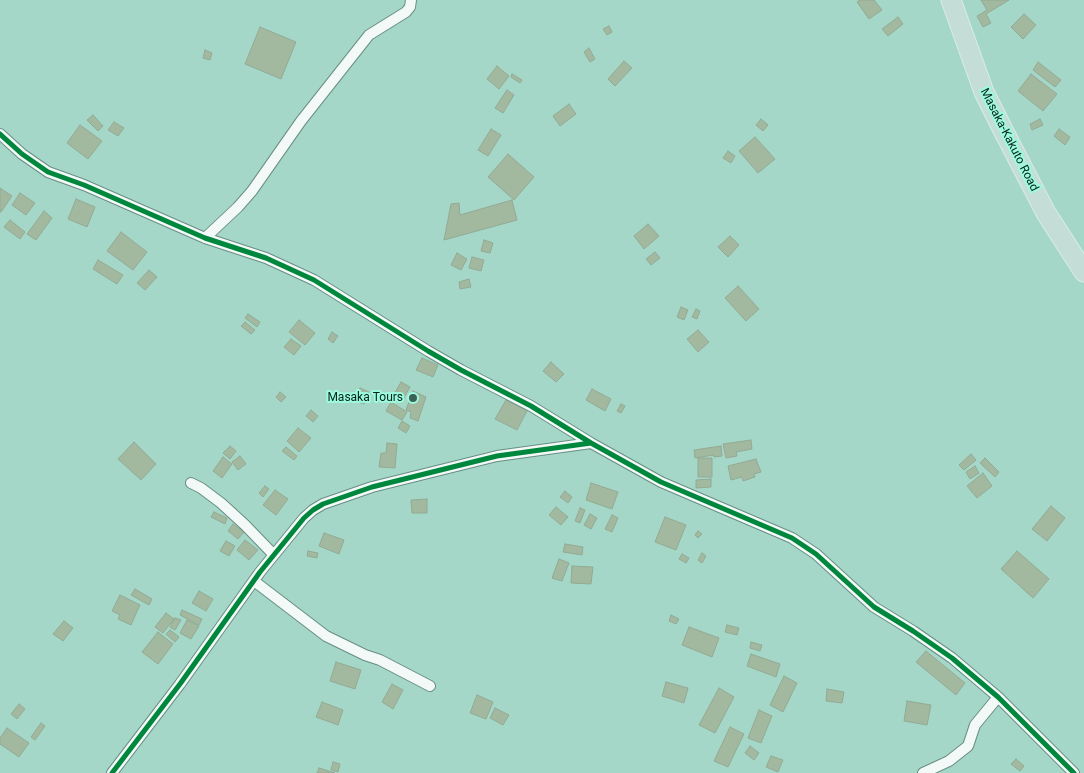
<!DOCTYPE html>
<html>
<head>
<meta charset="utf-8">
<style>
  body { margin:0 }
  canvas { display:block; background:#a5d7c8 }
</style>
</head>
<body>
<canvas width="1084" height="773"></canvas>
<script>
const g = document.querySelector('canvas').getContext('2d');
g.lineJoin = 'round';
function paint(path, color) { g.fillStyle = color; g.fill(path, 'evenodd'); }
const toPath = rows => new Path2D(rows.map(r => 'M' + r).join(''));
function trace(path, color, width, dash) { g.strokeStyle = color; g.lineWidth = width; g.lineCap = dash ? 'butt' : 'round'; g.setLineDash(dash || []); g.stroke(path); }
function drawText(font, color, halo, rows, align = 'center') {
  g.font = font + ' Roboto,sans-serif'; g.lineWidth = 4; g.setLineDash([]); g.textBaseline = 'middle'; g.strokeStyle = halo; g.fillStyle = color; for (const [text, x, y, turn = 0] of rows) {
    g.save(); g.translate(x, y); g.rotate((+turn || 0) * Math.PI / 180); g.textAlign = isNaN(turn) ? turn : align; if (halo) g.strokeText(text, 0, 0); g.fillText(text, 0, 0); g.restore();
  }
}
const building = toPath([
  [860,0,874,0,882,10,869,19,857,2,860,0],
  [981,0,1009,0,986,14,991,23,983,27,977,16,987,10,981,0],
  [1024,14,1036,25,1023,39,1011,27,1024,14],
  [898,17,903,24,888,36,882,29,898,17],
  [609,26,612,32,607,35,603,29,609,26],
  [260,27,296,42,281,79,245,64,260,27],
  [589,48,595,59,590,62,584,52,589,48],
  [205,50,212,53,210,60,203,58,205,50],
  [624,61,632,68,615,86,608,79,624,61],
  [1038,62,1061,80,1055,87,1033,70,1038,62],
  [497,66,509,76,499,89,487,79,497,66],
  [512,74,522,80,520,83,511,77,512,74],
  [1031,74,1057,94,1043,111,1018,91,1031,74],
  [507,90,514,95,503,113,495,108,507,90],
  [569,104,576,114,560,126,553,116,569,104],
  [93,115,103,126,98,131,87,120,93,115],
  [761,119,768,125,763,131,756,125,761,119],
  [1040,119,1043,125,1032,130,1030,124,1040,119],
  [114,122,124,128,118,136,108,130,114,122],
  [80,125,102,141,88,159,67,143,80,125],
  [491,129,501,135,488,156,478,150,491,129],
  [1059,129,1070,137,1065,145,1054,136,1059,129],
  [755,137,775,159,758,173,739,151,755,137],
  [728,151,735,156,731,163,723,158,728,151],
  [508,154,534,177,514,200,488,177,508,154],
  [0,188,12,196,1,212,0,212,0,188],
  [20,193,35,203,26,215,12,205,20,193],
  [76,199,95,207,87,227,68,219,76,199],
  [512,200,517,220,444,240,451,204,459,203,460,215,512,200],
  [44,211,52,218,36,240,27,234,44,211],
  [10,220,25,232,20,239,4,227,10,220],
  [648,224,659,236,644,249,634,236,648,224],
  [121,232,147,252,133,270,107,251,121,232],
  [730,236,739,245,728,257,718,247,730,236],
  [484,240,493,243,490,253,481,251,484,240],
  [655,252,660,258,651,265,646,259,655,252],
  [457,253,467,259,461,270,451,265,457,253],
  [472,257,484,260,481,271,469,268,472,257],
  [98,260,123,275,117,284,93,269,98,260],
  [149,270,157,277,145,290,137,283,149,270],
  [469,279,471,287,460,289,459,282,469,279],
  [738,286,759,309,746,321,725,298,738,286],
  [681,307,688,310,684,320,677,317,681,307],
  [696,309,700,311,697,319,692,317,696,309],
  [248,314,260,322,257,327,245,318,248,314],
  [299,320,315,333,305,345,289,332,299,320],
  [245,322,255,330,251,334,241,326,245,322],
  [698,330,709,342,698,352,687,339,698,330],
  [332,332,338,336,333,343,328,339,332,332],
  [291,339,301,346,294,355,284,347,291,339],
  [422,358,438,365,433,377,416,370,422,358],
  [551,362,564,374,556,382,543,371,551,362],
  [401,382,410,387,401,403,392,398,401,382],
  [360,388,369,392,364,404,354,400,360,388],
  [592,389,611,399,605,411,586,400,592,389],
  [413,391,426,397,418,421,410,418,411,412,406,410,413,391],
  [280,392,286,397,281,402,276,397,280,392],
  [506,400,527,411,517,430,495,419,506,400],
  [391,402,407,412,402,420,386,411,391,402],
  [621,404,625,406,621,413,617,411,621,404],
  [311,410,318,416,313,422,306,416,311,410],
  [402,421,410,426,406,433,398,428,402,421],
  [298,428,311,438,299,452,287,441,298,428],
  [751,440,752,449,736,452,737,456,726,458,723,444,751,440],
  [134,442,156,464,141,480,118,459,134,442],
  [387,443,397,444,395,468,379,467,381,453,386,453,387,443],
  [230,446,236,451,230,459,223,453,230,446],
  [721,446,722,456,714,457,714,455,695,458,694,450,721,446],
  [286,447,297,456,294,460,282,451,286,447],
  [971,454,976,460,964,470,959,465,971,454],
  [240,456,246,464,238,470,232,462,240,456],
  [223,457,232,464,222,478,213,471,223,457],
  [698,458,712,458,712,477,698,477,698,458],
  [985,458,999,472,995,477,980,463,985,458],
  [756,459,761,472,754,474,755,477,743,481,742,477,731,480,728,466,756,459],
  [975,466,979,473,970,479,966,472,975,466],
  [983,473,992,486,977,498,967,486,983,473],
  [711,479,711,487,696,488,696,480,711,479],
  [591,483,618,492,612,509,586,500,591,483],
  [265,486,269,489,263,497,259,493,265,486],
  [275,490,288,499,276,515,263,505,275,490],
  [565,491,572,497,568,503,560,497,565,491],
  [427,499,427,513,412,513,411,500,427,499],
  [1051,506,1065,518,1047,541,1032,529,1051,506],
  [556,507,568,517,561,525,549,515,556,507],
  [580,508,585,510,580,523,575,521,580,508],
  [214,512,227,518,225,524,211,517,214,512],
  [590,514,597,518,591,529,584,525,590,514],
  [612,515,618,518,612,532,605,529,612,515],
  [665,517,686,525,676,550,655,542,665,517],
  [233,524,244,532,238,539,228,531,233,524],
  [698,531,702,534,698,538,695,535,698,531],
  [324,533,344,540,339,554,319,546,324,533],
  [245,540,258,550,249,560,237,550,245,540],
  [226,541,235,546,229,556,220,551,226,541],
  [565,544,583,547,582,555,563,552,565,544],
  [308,551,318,553,317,558,307,556,308,551],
  [1017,551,1049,579,1033,598,1001,569,1017,551],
  [702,553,706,556,702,563,698,560,702,553],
  [682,554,689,558,686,563,679,559,682,554],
  [559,559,569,563,562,581,552,578,559,559],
  [572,566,593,567,591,584,571,583,572,566],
  [135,589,152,599,149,605,131,595,135,589],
  [199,591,213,599,206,611,192,603,199,591],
  [120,595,140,605,131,625,118,619,120,615,112,611,120,595],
  [182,610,202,619,199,625,180,615,182,610],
  [166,613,174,619,163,633,155,627,166,613],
  [671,615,679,619,676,624,669,621,671,615],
  [175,618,181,620,175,630,170,627,175,618],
  [187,620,199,626,191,639,180,633,187,620],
  [64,621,73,628,63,641,53,634,64,621],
  [727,625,739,628,737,635,725,632,727,625],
  [689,627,719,638,712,657,682,645,689,627],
  [170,630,179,637,175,642,166,634,170,630],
  [158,632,173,644,158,664,142,652,158,632],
  [751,642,762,645,760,651,750,648,751,642],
  [926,651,965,683,956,695,916,662,926,651],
  [751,654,780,664,776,677,747,666,751,654],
  [336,662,361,670,355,689,330,681,336,662],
  [784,676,797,683,783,712,770,705,784,676],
  [666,682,688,688,684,703,662,696,666,682],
  [392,684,403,690,393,709,382,702,392,684],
  [719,688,734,697,715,733,699,725,719,688],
  [827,689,844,692,842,703,826,701,827,689],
  [477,695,493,702,486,719,470,713,477,695],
  [907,701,931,705,927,725,904,721,907,701],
  [322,702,343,710,338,725,316,717,322,702],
  [19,704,25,709,17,719,11,714,19,704],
  [495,708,509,715,503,725,490,718,495,708],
  [759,710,772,716,761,743,748,738,759,710],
  [41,723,45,726,35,740,31,737,41,723],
  [730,727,744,734,728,767,714,761,730,727],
  [7,728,29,743,19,757,0,744,0,738,7,728],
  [750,746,759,753,754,760,745,753,750,746],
  [771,756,783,760,778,772,766,767,771,756],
  [1016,759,1024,766,1020,771,1011,764,1016,759],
  [333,762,340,764,338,772,331,770,333,762],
  [319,768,335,773,317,773,319,768]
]);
const street = toPath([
  [0,134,22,154,48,172,84,185,205,238,266,258,314,280,428,351,461,370,531,406,591,443,661,482,792,538,816,554,874,607,913,631,952,658,998,697,1074,773],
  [205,238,238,207,252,191,301,121,369,35,406,12,410,7,411,0],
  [191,483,201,488,221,503,245,525,274,555],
  [254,581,326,636,365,655,380,660,430,686],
  [112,773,180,684,260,572,304,518,313,510,323,504,372,487,497,456,591,443],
  [923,773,949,761,968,746,975,725,998,697]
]);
const highway = toPath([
  [951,0,984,92,1002,128,1046,213,1084,272]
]);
const cycleway = toPath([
  [0,134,22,154,48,172,84,185,205,238,266,258,314,280,428,351,461,370,531,406,591,443,661,482,792,538,816,554,874,607,913,631,952,658,998,697,1074,773],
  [112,773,180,684,260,572,304,518,313,510,323,504,372,487,497,456,591,443]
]);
const markers = [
  [413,398,5,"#3c6258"]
];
const streetNames = [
  ["Masaka-Kakuto Road",1009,140,63]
];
const poiNames = [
  ["Masaka Tours",403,398]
];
paint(building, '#a2b9a0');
trace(building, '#92aa94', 1);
trace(street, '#698e84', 12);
trace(highway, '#d6ede6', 21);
trace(street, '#f2f9f7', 10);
trace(highway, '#c4ded7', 19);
trace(cycleway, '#00873e', 5);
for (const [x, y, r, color] of markers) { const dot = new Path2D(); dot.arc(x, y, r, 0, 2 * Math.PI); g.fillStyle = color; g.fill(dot); trace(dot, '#9dfadd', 2); }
drawText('12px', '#04231b', '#9dfadd', streetNames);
drawText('12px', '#04231b', '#9dfadd', poiNames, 'right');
</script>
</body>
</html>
